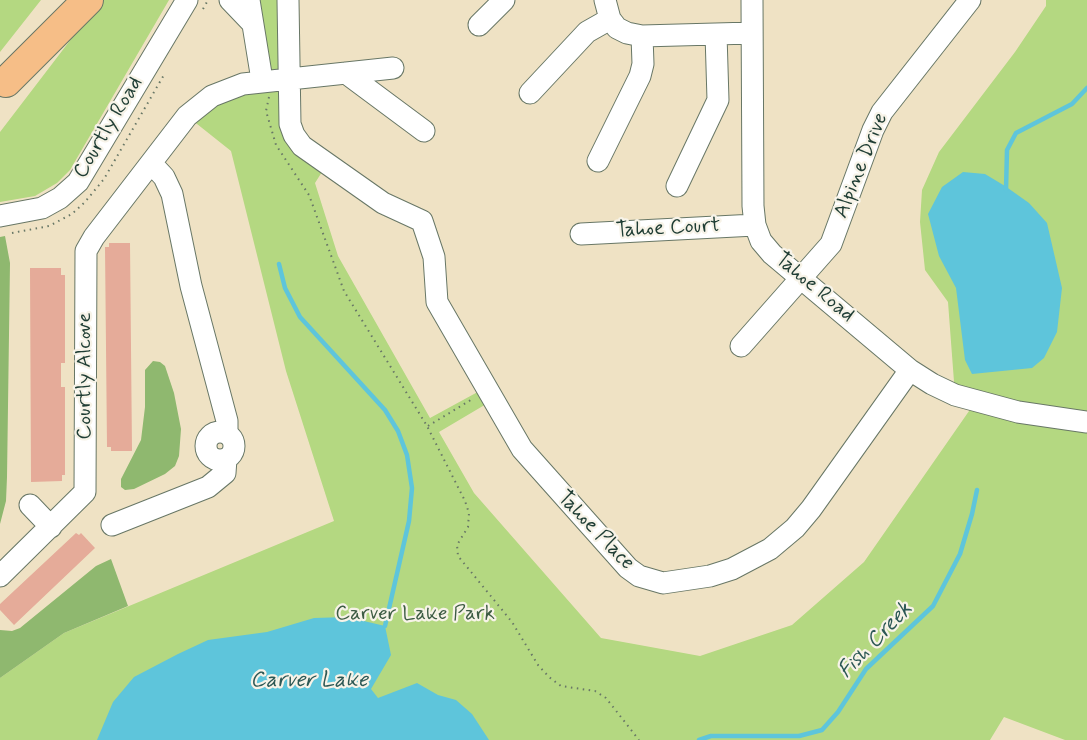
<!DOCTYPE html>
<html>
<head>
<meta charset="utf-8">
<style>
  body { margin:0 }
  canvas { display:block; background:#efe2c4 }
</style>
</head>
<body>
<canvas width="1087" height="740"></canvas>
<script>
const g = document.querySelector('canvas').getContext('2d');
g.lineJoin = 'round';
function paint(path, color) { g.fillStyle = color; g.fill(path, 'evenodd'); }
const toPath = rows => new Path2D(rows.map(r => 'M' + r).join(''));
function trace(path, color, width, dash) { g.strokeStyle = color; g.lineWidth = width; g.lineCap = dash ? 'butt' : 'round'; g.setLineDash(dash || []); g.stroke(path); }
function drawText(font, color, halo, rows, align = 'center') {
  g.font = font + ' Mynerve,sans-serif'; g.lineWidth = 4.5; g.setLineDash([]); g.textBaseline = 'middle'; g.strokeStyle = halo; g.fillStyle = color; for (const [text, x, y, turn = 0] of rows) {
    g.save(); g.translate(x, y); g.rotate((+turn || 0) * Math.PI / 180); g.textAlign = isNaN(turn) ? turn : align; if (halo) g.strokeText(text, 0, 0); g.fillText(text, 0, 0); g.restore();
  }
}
const green = toPath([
  [0,0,41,0,0,52],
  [101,0,169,0,70,170,57,183,35,196,0,202,0,132],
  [249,0,288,0,290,124,327,164,315,183,338,256,430,418,485,388,493,400,439,432,474,493,601,638,700,656,792,625,864,562,976,401,955,395,948,302,925,270,920,222,922,190,939,152,1015,52,1046,6,1046,0,1087,0,1087,740,1065,740,1004,717,990,740,0,740,0,678,64,633,334,521,286,371,231,151,187,116,262,79]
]);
const forest = toPath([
  [5,236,10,263,7,477,6,501,0,524,0,237],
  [153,361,160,362,165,366,174,393,181,429,179,456,175,466,165,474,134,489,125,490,121,487,121,479,141,440,145,407,145,370],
  [111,559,128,606,64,633,0,678,0,630,12,631,20,628,96,566]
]);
const water = toPath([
  [963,172,985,174,1005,186,1029,203,1047,223,1062,288,1057,332,1044,358,1032,368,972,374,965,360,956,288,939,256,928,214,942,187],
  [347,617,385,626,391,655,371,689,378,698,417,683,438,695,456,700,472,714,489,740,97,740,113,702,134,677,178,654,208,640,267,632,314,618]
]);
const stream = toPath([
  [1006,190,1007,150,1016,133,1072,104,1087,88],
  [279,264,285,288,300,317,385,410,398,431,407,455,412,488,409,521,385,626],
  [699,740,711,736,799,736,822,730,838,712,866,669,933,606,960,554,972,514,977,490]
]);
const building = toPath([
  [109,243,130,243,132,451,111,451,111,447,107,447,105,247,109,247],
  [30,268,61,268,61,275,65,275,65,363,61,363,61,387,65,387,65,475,62,475,62,481,31,482],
  [76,533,79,535,81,533,95,548,14,625,0,610,0,604]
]);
const path = toPath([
  [203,9,208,0],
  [269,97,266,111,276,145,309,195,344,291,427,426,465,501,469,513,468,527,457,545,458,556,512,622,538,665,549,677,561,686,595,691,606,698,639,740],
  [12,233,49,226,72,214,85,202,104,179,165,73],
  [428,426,474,398]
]);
const minor = toPath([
  [230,0,252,23],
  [249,0,262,80],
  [288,0,290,124,294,135,302,146,383,203,422,221,434,257,437,302,522,449,628,568,639,576,663,583,710,576,732,569,770,549,795,528,811,509,910,370],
  [605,0,610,19,617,28,627,33,642,36,752,33],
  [752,0,753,206,755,225,761,241,772,254,910,370,932,384,955,395,1018,412,1087,422],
  [479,25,504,0],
  [346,73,424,131],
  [530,93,587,32,610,19],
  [598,161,640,76,643,64,642,36],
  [151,163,164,177,172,194,191,286,227,421,227,433],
  [677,186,718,100,716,34],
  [0,216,42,208,60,198,78,182,187,0],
  [581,234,755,225],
  [741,346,831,244,873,130,882,112,970,0],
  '206 446a14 14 0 1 1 28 0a14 14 0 1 1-28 0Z',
  [30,505,51,527],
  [112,525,208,487,225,473,226,459],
  [0,576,85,492,86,251,94,237,187,116,212,96,243,84,393,68]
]);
const highway = toPath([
  [6,82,88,0]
]);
const streetNames = [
  ["Courtly Road",109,128,-59],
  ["Alpine Drive",862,166,-68],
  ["Tahoe Court",668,229,-3],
  ["Tahoe Road",814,288,40],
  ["Courtly Alcove",86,376,-90],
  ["Tahoe Place",595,531,46]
];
const parkNames = [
  ["Carver Lake Park",415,615]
];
const waterNames = [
  ["Fish Creek",876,641,-46],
  ["Carver Lake",309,681]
];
paint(green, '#b4d881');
paint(forest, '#8fb86f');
paint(water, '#5ec5db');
trace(stream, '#5ec5db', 4.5);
paint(building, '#e5ab99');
trace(minor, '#687766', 23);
trace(highway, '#687766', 32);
trace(path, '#687766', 2, [1.5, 4.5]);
trace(minor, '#fff', 21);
trace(highway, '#f6be87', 30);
drawText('21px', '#1f3d34', '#f7f3e8', streetNames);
drawText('21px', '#3d5c43', '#f7f3e8', parkNames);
drawText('italic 22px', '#2c5855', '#f7f3e8', waterNames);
</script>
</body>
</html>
